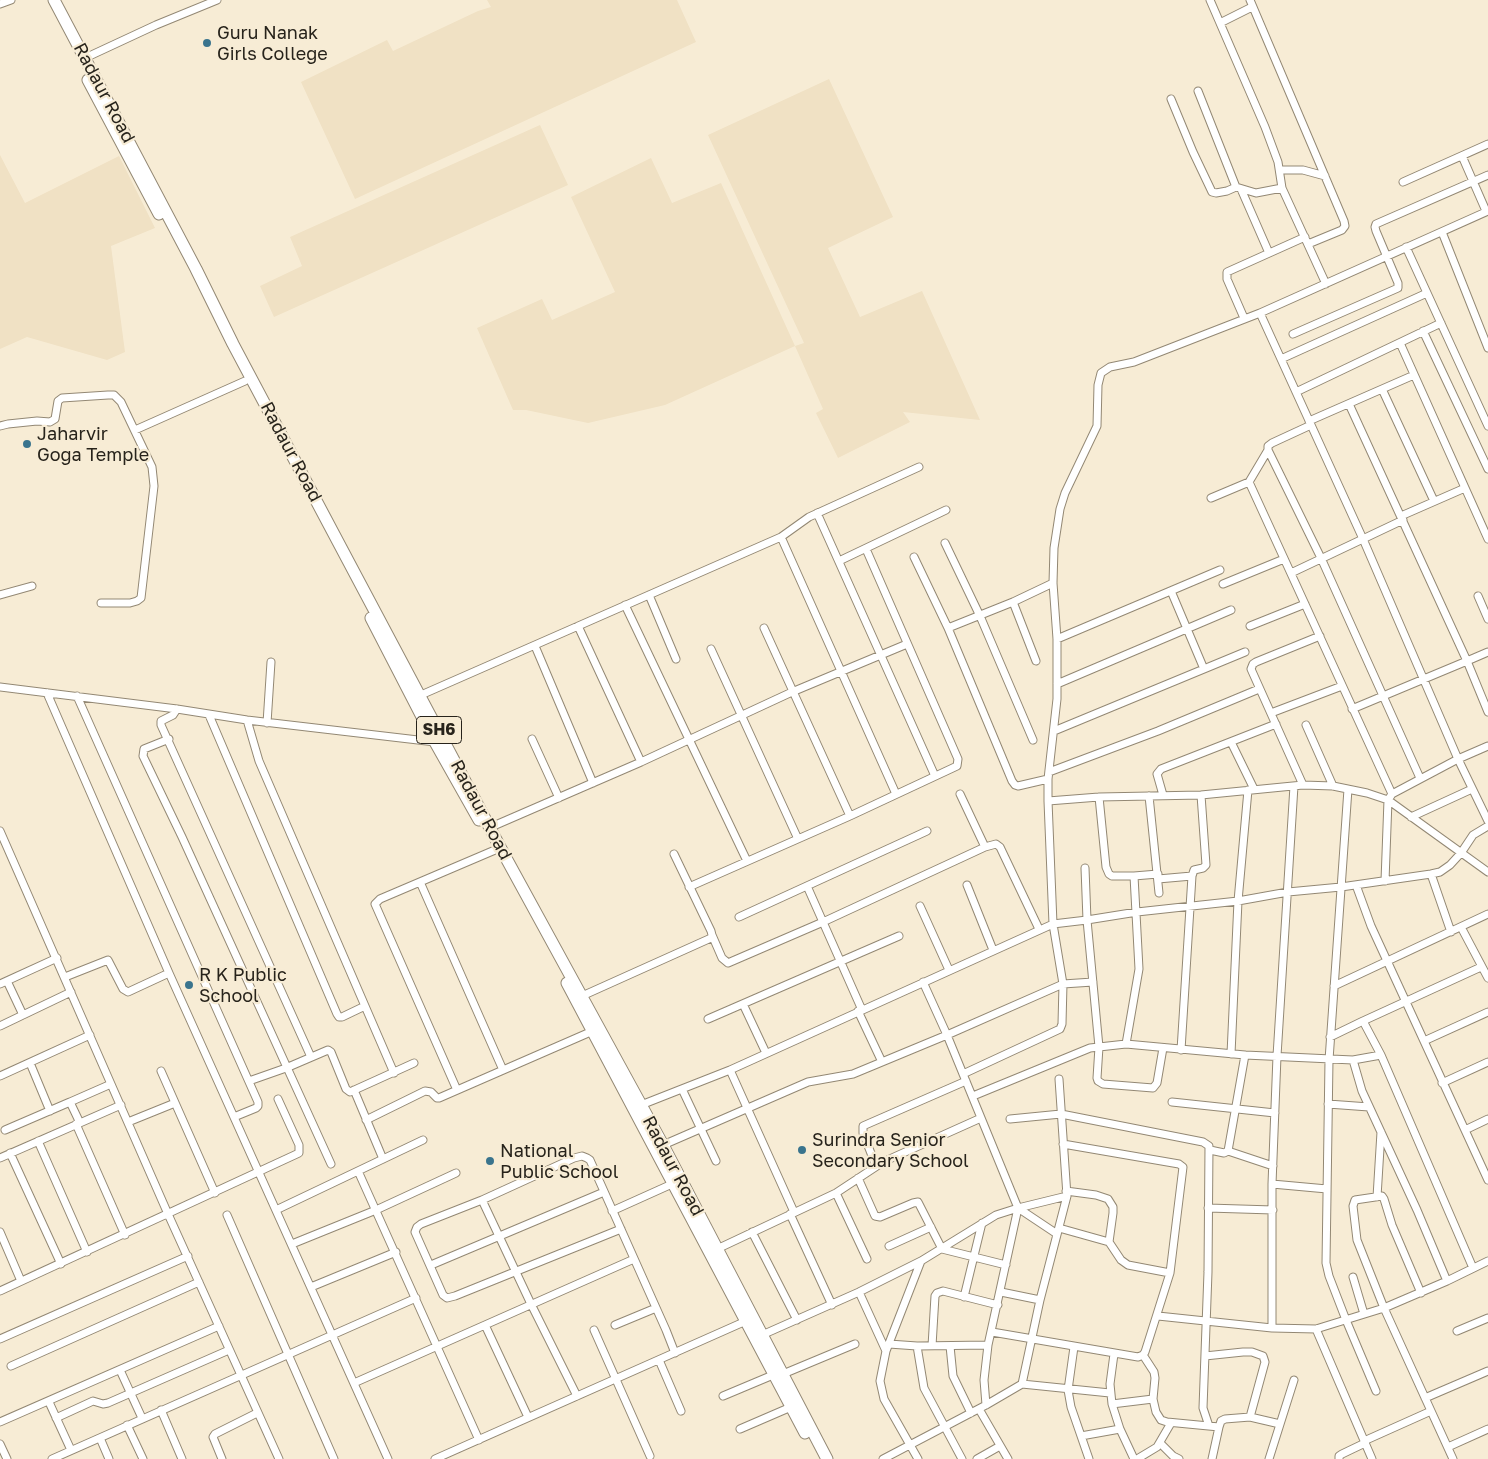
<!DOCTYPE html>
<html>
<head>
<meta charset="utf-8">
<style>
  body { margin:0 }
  canvas { display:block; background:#f7ecd5 }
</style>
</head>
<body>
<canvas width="1488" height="1459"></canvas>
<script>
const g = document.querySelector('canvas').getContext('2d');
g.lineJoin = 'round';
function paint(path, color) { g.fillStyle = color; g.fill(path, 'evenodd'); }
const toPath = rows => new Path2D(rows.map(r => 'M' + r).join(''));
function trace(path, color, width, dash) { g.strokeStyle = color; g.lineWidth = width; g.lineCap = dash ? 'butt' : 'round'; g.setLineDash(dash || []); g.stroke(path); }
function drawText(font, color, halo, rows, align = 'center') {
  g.font = font + ' "Golos Text",sans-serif'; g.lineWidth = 4.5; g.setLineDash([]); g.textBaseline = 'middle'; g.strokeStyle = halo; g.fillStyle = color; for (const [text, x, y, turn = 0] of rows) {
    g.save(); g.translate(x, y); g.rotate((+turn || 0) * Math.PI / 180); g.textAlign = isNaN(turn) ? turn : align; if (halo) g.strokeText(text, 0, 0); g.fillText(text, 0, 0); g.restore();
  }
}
const built = toPath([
  [487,0,677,0,696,42,355,199,301,82,387,40,393,51,478,11,491,7],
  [829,79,893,217,828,248,860,317,922,291,980,420,903,412,910,422,838,458,816,413,823,409,795,346,665,405,588,423,526,410,513,410,477,328,542,299,552,320,615,292,571,197,651,158,672,203,721,183,795,346,804,343,708,135],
  [540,125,568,185,274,317,260,286,302,266,290,237],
  [0,155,25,203,119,156,155,228,111,246,125,352,107,360,27,337,0,349]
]);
const minor = toPath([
  [1210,0,1265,127,1278,162,1282,188,1326,284],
  [1250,0,1344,221,1345,226,1342,230,1308,244],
  [0,4,11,0],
  [1220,23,1252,7],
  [85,58,156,25,217,0],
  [1198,91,1236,187],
  [1171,99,1193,152,1212,192,1216,193,1227,191,1236,187,1256,193,1282,188],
  [1462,156,1486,211],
  [1280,170,1303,170,1325,176],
  [1403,182,1488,144],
  [1241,189,1269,253],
  [1442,232,1488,348],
  [1406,247,1488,426],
  [1260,313,1363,539,1458,759,1488,821],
  [1244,318,1227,279,1227,272,1305,237],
  [1423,331,1488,469],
  [1293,334,1398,288,1398,283,1376,231,1375,227,1376,224,1488,175],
  [1400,343,1488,539],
  [1281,359,1427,293],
  [1382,389,1434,501],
  [1296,392,1441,323],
  [1349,404,1467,661,1352,709],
  [1309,421,1414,375],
  [1311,425,1272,443,1268,446,1268,450,1321,558,1420,778],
  [0,426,8,424,37,421,50,422,55,419,58,401,62,398,108,395,114,395,121,402,152,467,154,486,141,598,137,601,130,603,101,603],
  [135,430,245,381],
  [1249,482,1392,794,1388,800,1385,881],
  [1211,498,1249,482,1268,450],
  [817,513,935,776],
  [1401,516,1465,488],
  [781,537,896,794],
  [945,543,980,616,1033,740],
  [914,557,948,628,1012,781,1015,785,1018,786,1048,779],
  [839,561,946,510],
  [1291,573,1403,520],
  [1223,584,1284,559],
  [1171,591,1204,669],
  [0,595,32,586],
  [649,595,676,659],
  [1478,596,1488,619],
  [1013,602,1036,661],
  [625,605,747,861],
  [578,626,641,762],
  [1250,626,1305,604],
  [764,628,850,816],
  [948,628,1013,602,1053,583],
  [1057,639,1220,570],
  [535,646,593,783],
  [711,649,798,839],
  [1488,652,1467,661,1488,712],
  [1057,684,1231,610],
  [0,687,177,709,247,720,435,742],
  [47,693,169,973,128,992,123,989,108,960,65,977],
  [421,695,781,537,809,517,919,467],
  [77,696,258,1102,258,1106,256,1108,234,1117],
  [177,709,173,715,161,721,161,725,311,1057],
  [1271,713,1342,686],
  [209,715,337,1014,339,1017,342,1017,365,1006],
  [247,720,259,761,394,1073],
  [267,723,271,662],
  [1306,725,1333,786],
  [1054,731,1245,652],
  [169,739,144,749,143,756,182,837,331,1164],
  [532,739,559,798],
  [1231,742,1254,789],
  [1049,772,1158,731,1259,689],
  [1303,785,1251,669,1253,664,1256,662,1320,636],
  [1348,789,1329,1060,1326,1263,1329,1276,1346,1320,1376,1391],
  [960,794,985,847],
  [1392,794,1458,759,1488,746],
  [1163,795,1157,774,1161,769,1276,724],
  [1149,796,1159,893],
  [1099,797,1106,867,1109,874,1112,876,1134,876,1158,874],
  [1048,801,1099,797,1201,795,1303,785,1333,786,1367,793,1388,800,1488,872],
  [1411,817,1472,789],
  [491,827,641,762,792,692,907,644],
  [0,831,168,1214,279,1459],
  [1085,868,1087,920,1099,1047,1097,1078,1098,1081,1103,1084,1153,1088,1157,1083,1163,1048],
  [1431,874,1451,932],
  [1158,879,1192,876],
  [420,882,503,1070],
  [967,885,993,950],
  [1356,885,1371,926,1488,1180],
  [807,886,862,1010],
  [689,887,850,816,957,766,958,759,866,549],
  [920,906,949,970],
  [739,917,927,831],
  [1461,927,1488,978],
  [712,935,722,958,728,963,823,922,985,847,996,844,1000,847,1039,929],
  [169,973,388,1459],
  [7,981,23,1015],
  [923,982,947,1035,1018,1208],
  [0,984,57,958],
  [1334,986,1488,914],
  [582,996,711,938,712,935,711,931,674,854],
  [743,1004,766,1053],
  [858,1011,882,1062],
  [708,1019,899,936],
  [1363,1021,1381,1055,1473,1268],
  [0,1026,71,992],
  [1330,1037,1363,1021,1481,967],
  [1424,1041,1488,1012],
  [1126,1044,1139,969,1134,876],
  [1181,1050,1192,876,1194,870,1203,868,1206,865,1201,795],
  [1231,1054,1238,901,1248,790],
  [1353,1060,1362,1091,1417,1210,1447,1281],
  [30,1063,50,1111],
  [730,1070,794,1212],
  [161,1071,215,1193],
  [963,1074,1060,1029,1062,1024,1063,984,1053,924,1048,801,1048,779,1057,699,1057,639,1053,583,1054,548,1060,509,1065,493,1097,426,1098,385,1101,373,1110,367,1134,362,1260,313,1488,211],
  [0,1076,90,1035],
  [249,1081,286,1068,328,1050,331,1052,346,1089,350,1092,414,1063],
  [1442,1083,1488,1062],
  [682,1089,716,1161],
  [354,1090,383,1159],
  [457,1090,375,904,380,899,495,850],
  [973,1096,1090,1048,1126,1044,1245,1055,1353,1060,1381,1055],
  [70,1102,111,1084],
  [1172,1102,1275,1113],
  [1328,1104,1369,1107],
  [641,1105,730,1070,1053,924,1087,920,1137,912,1238,901,1288,892,1341,887,1431,874,1440,872,1450,865,1461,853,1473,835,1488,826],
  [1010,1119,1061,1114,1203,1142,1209,1146,1208,1272,1203,1408,1209,1426],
  [366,1120,425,1091,431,1092,437,1098,439,1098,595,1030],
  [128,1122,175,1103],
  [76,1124,125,1235],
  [5,1130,70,1102,80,1123],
  [1465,1130,1488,1119],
  [38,1141,87,1252],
  [663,1145,808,1082,853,1074,947,1035,1063,984,1093,982],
  [1210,1150,1224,1153,1228,1151,1245,1055],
  [1228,1151,1273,1166],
  [10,1153,61,1264],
  [0,1158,121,1105],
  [876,1166,863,1133,863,1126,966,1081],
  [358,1171,479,1440],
  [858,1178,875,1216,880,1217,913,1203,918,1202,942,1249,1006,1265],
  [1272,1184,1327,1189],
  [1066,1191,1096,1195,1108,1199,1113,1207,1113,1213,1109,1242],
  [836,1193,867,1259],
  [1377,1197,1381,1132],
  [482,1200,531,1304,577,1396],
  [1208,1208,1273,1210],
  [276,1210,423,1140],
  [612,1211,672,1184],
  [790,1214,832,1305],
  [227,1215,334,1459],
  [1059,1228,1109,1242,1121,1260,1128,1265,1170,1273],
  [621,1229,455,1296,447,1298,443,1295,415,1232,417,1227,421,1224,482,1200,574,1158,582,1156,587,1158,590,1160,666,1330,675,1353],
  [0,1232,21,1281],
  [752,1232,797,1320],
  [292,1244,376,1210,456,1173],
  [889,1246,931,1227],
  [717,1249,836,1193,883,1162,981,1118],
  [431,1265,604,1192],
  [1353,1277,1364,1314],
  [311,1287,396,1252],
  [0,1291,299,1153,299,1145,278,1099],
  [859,1292,886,1351],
  [1001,1292,1040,1300],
  [1421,1293,1392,1225,1384,1199,1382,1196,1355,1200,1353,1206,1357,1240,1384,1308,1453,1459],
  [964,1297,982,1223],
  [1158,1316,1272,1328,1316,1329,1384,1308,1447,1281,1488,1261],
  [485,1325,528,1417],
  [615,1325,656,1308],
  [1272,1328,1272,1184,1277,1056,1294,786],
  [1316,1329,1372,1459],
  [594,1330,650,1456],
  [1457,1331,1488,1318],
  [992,1332,1138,1357,1143,1355,1145,1352,1170,1273,1183,1167,1179,1164,1063,1144],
  [762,1335,859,1292,921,1261],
  [0,1339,188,1256],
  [889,1344,917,1346,988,1345],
  [917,1346,924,1388,962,1459],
  [932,1346,935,1296,937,1293,943,1291,998,1305],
  [950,1346,953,1376,971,1413],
  [1074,1347,1068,1390,1071,1407,1089,1459],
  [1114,1354,1110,1384,1112,1404,1120,1429,1134,1459],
  [1143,1355,1154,1372,1155,1378,1153,1399],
  [1205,1356,1243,1352,1252,1352,1263,1356,1265,1362,1250,1417],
  [659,1360,681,1411],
  [11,1366,199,1282],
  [120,1370,142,1418],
  [783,1374,855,1344],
  [354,1383,634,1259],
  [1022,1384,1040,1300,1067,1196,1059,1079],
  [723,1396,773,1375],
  [1425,1398,1488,1371],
  [49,1402,71,1450],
  [1112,1404,1153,1399,1156,1412,1161,1420,1167,1422,1219,1427],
  [986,1405,984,1380,988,1345,1018,1208,1057,1234],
  [979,1409,1008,1459],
  [161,1410,182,1459],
  [56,1418,93,1401,103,1404,108,1403,229,1350],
  [0,1422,219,1326],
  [127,1425,143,1459],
  [740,1429,791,1407],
  [1081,1436,1120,1429],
  [100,1438,109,1459],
  [1364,1441,1431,1411],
  [1160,1443,1173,1456,1179,1459],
  [0,1444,7,1459],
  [1448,1447,1488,1429],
  [52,1459,416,1298],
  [222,1459,213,1437,215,1434,257,1413],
  [435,1459,746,1321],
  [883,1459,986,1405,1022,1384,1110,1393],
  [918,1459,884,1399,880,1381,886,1351,921,1261,996,1215,1018,1208,1067,1196],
  [977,1459,1000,1446],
  [1137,1459,1157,1447,1171,1423],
  [1212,1459,1219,1427,1221,1421,1225,1419,1250,1417,1280,1424],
  [1269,1459,1294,1380],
  [1339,1459,1339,1456,1342,1454,1365,1443]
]);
const primary = toPath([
  [54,0,196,269,233,344,500,847,663,1145,827,1459],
  [88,80,159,214],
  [371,618,435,742,479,820],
  [567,983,805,1433]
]);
const markers = [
  [207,43,5,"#3a748d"],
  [27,444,5,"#3a748d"],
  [189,985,5,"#3a748d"],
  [802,1150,5,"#3a748d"],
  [490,1161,5,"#3a748d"]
];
const shields = [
  [439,730,45]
];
const shieldNames = [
  ["SH6",439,730]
];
const poiNames = [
  ["Guru Nanak",217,33],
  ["Girls College",217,54],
  ["Jaharvir",37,434],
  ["Goga Temple",37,455],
  ["R K Public",199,975],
  ["School",199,996],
  ["Surindra Senior",812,1140],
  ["Secondary School",812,1161],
  ["National",500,1151],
  ["Public School",500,1172]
];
const streetNames = [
  ["Radaur Road",104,93,62],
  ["Radaur Road",291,452,62],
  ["Radaur Road",481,810,62],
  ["Radaur Road",673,1166,62]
];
paint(built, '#f0e1c4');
trace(minor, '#938874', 9);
trace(primary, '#938874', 13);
trace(minor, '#fff', 7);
trace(primary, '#fff', 11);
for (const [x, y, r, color] of markers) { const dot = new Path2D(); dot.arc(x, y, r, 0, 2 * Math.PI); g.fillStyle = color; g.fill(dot); trace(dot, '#f7ecd5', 2); }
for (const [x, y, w] of shields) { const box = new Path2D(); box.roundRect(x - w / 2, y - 13.5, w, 27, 4); g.fillStyle = '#f7ecd5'; g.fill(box); trace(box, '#27231b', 1); }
drawText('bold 16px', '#27231b', null, shieldNames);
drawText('18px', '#27231b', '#f7ecd5', poiNames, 'left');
drawText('18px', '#27231b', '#f7ecd5', streetNames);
</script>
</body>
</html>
